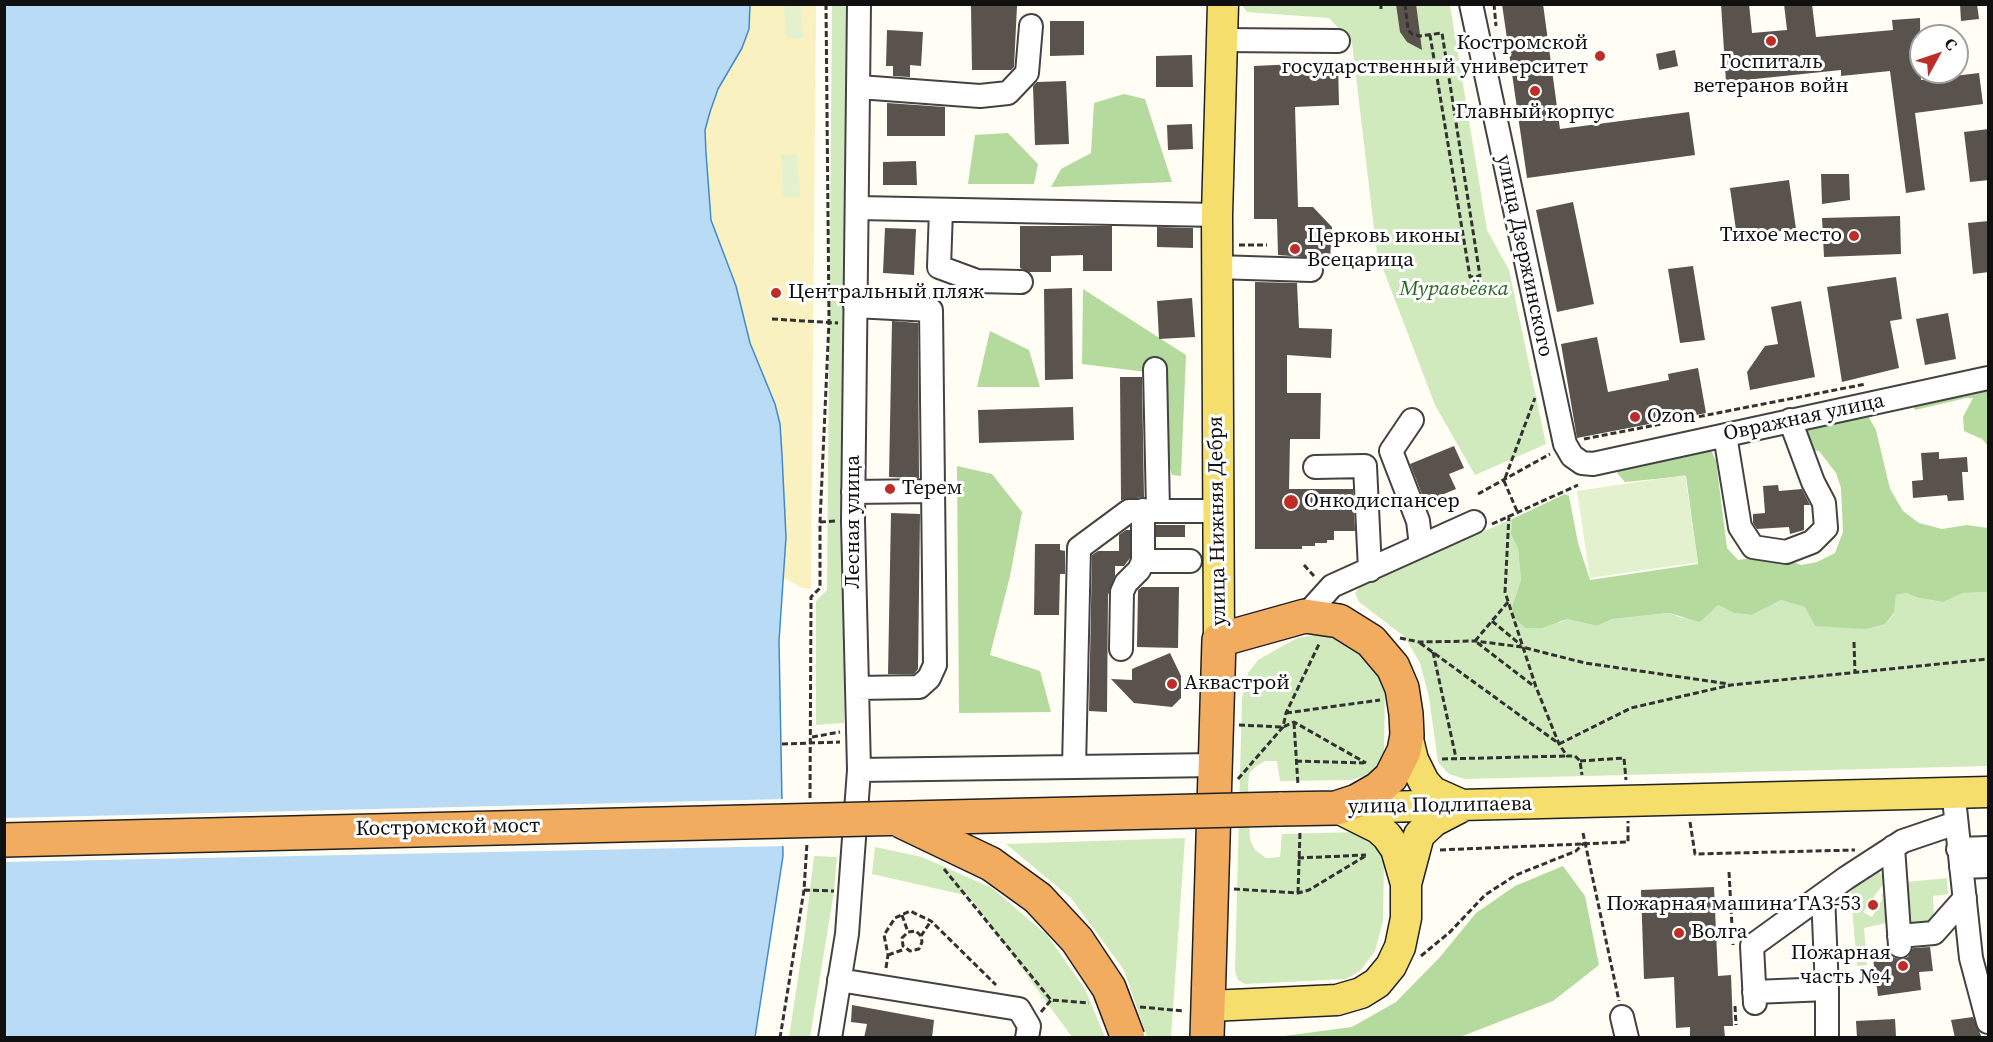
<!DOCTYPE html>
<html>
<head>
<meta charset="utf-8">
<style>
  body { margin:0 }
  #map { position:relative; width:1993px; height:1042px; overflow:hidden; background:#fffdf4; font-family:"Source Serif 4",serif }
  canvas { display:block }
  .frame { position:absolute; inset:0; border:6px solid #101010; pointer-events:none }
  .north { position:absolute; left:1909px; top:24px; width:60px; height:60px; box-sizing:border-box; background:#fff; border:2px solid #9f9f9f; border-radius:50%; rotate:50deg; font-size:16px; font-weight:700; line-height:24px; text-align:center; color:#101010 }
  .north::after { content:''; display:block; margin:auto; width:21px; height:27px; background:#bf2d29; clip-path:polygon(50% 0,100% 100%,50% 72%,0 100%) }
</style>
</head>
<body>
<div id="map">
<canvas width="1993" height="1042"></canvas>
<div class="frame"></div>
<div class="north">С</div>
</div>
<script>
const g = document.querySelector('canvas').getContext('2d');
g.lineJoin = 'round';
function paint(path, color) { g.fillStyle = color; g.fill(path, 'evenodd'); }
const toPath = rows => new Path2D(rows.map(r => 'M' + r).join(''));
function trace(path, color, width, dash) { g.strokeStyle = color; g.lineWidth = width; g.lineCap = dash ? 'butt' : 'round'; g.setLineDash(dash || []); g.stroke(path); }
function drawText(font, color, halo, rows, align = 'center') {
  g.font = font + ' "Source Serif 4",serif'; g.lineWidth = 6; g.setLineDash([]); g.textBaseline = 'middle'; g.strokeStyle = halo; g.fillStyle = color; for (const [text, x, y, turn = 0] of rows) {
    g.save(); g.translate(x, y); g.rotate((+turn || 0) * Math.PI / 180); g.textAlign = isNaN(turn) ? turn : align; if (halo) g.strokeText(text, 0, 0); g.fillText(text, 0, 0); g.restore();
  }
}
const green = toPath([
  [832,5,848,5,844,723,816,725,816,601,827,590],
  [1242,5,1450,5,1487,230,1509,270,1546,444,1475,475,1435,405,1377,253,1352,43,1329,18,1247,12],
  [1512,519,1511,534,1518,549,1521,580,1512,607,1559,623,1567,619,1597,626,1612,619,1669,613,1682,618,1711,610,1718,605,1734,613,1752,615,1781,600,1806,607,1815,626,1885,624,1894,614,1895,595,1906,593,1919,598,1943,602,1963,593,1988,592,1988,766,1465,779,1449,774,1438,762,1429,697,1420,663,1405,637,1359,602,1355,593,1361,585],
  [1316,635,1340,640,1357,651,1372,665,1385,684,1384,755,1376,768,1364,776,1352,780,1280,781,1277,761,1265,761,1255,767,1249,774,1248,787,1250,840,1255,850,1266,858,1280,857,1282,834,1360,832,1377,843,1384,858,1383,921,1375,951,1360,971,1346,979,1245,984,1238,980,1235,971,1242,698,1248,673,1258,660,1297,638],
  [1185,838,1171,1037,1147,1037,1124,970,1071,898,1006,844],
  [875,847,922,857,992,888,1047,935,1085,989,1105,1037,1072,1037,969,896,872,874],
  [814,856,837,857,834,892,810,1037,789,1037,804,939],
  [1877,869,1883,877,1884,883,1863,912,1872,917,1883,898,1881,896,1884,891,1886,923,1864,928,1867,965,1857,966,1850,884],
  [1947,878,1948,894,1933,896,1934,917,1929,923,1912,924,1907,882]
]);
const forest = toPath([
  [1124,94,1145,99,1172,182,1051,187,1061,169,1091,153,1094,103],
  [1008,133,1038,164,1034,184,968,184,975,135],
  [1083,289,1186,355,1181,476,1172,475,1167,458,1154,373,1082,364],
  [990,331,1029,350,1040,387,977,387],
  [1988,386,1988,446,1982,439,1964,431,1963,417,1973,398,1966,398,1915,410,1912,404],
  [1858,416,1868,416,1876,430,1890,489,1903,511,1919,523,1942,529,1967,525,1988,528,1988,592,1963,593,1943,602,1919,598,1906,593,1896,595,1894,613,1885,624,1865,629,1815,626,1805,607,1781,600,1752,615,1734,613,1718,605,1700,622,1669,613,1612,619,1597,626,1567,619,1542,628,1526,628,1515,619,1512,607,1521,580,1518,549,1511,534,1512,519,1565,494,1569,496,1578,543,1590,580,1698,564,1686,476,1625,482,1617,473,1623,468,1711,450,1716,461,1727,548,1738,560,1759,557,1783,558,1801,565,1817,562,1835,553,1843,532,1841,488,1836,473,1819,451,1804,449,1796,432],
  [957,466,992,474,1022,512,1010,576,990,655,1040,671,1051,712,959,713],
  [1563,866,1585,896,1599,965,1553,1001,1460,1037,1276,1037,1352,1027,1396,1002,1440,957,1476,913,1515,886]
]);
const sand = toPath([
  [750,5,816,5,811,589,802,588,782,577,786,537,780,424,750,343,736,286,716,237,709,202,705,130,718,89,742,48]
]);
const pitch = toPath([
  [784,5,801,5,803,38,786,39],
  [797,154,800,197,783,198,781,155],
  [1685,475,1698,562,1590,578,1577,491]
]);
const water = toPath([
  [5,5,750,5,749,29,742,48,718,89,710,112,705,130,706,153,711,220,736,286,750,343,775,404,780,424,782,455,786,537,779,641,783,856,755,1037,5,1038,5,5]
]);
const pier = toPath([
  [785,799,786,846,4,862,5,818]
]);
const building = toPath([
  [1396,4,1416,4,1422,50,1407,42,1400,32],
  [1502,4,1543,4,1560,129,1689,112,1695,155,1527,178],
  [1721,4,1749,4,1752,33,1787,30,1784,4,1812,4,1816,37,1893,30,1892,20,1920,18,1921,80,1979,73,1983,104,1915,113,1925,190,1906,193,1890,71,1841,76,1841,70,1726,82],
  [1960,4,1977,4,1979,19,1961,21],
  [971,6,1017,6,1014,67,1011,70,972,70],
  [1050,21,1084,21,1084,55,1050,56],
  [887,30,923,32,921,66,910,65,910,77,893,76,893,66,886,66],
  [1675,50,1678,66,1659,70,1656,54],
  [1192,55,1193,87,1156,87,1156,56],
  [1338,62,1339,105,1295,107,1298,207,1313,207,1332,227,1330,259,1278,255,1277,219,1254,219,1254,66],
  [1066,81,1069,144,1035,145,1033,86,1037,82],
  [887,103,945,107,945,136,887,136],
  [1192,124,1193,149,1168,150,1167,125],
  [1989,129,1989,180,1970,182,1964,132],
  [916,161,917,185,883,185,883,162],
  [1821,174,1849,174,1850,200,1822,204],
  [1789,180,1796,229,1737,237,1730,188],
  [1573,202,1594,304,1557,312,1536,210],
  [1900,216,1901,254,1824,257,1822,218],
  [1989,221,1989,272,1973,274,1968,223],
  [1020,226,1112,226,1112,271,1083,271,1083,255,1051,256,1051,272,1029,272,1020,268],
  [1157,227,1193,228,1193,248,1157,247],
  [885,228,916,229,914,275,883,273],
  [1693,266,1705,340,1680,343,1668,269],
  [1896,277,1902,319,1890,321,1899,368,1842,382,1827,287],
  [1255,282,1297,283,1299,328,1332,329,1331,358,1287,355,1287,393,1321,393,1320,439,1290,439,1289,489,1353,489,1355,531,1334,531,1334,540,1327,540,1327,543,1315,543,1315,546,1302,546,1302,549,1255,549],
  [1072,288,1073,379,1045,380,1044,289],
  [1192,298,1195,337,1159,339,1157,301],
  [1801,301,1815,377,1750,390,1747,372,1765,346,1778,344,1771,307],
  [1948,313,1956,359,1925,365,1916,319],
  [892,321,918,323,919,478,889,477],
  [1597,337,1608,392,1669,380,1668,374,1698,368,1706,413,1577,438,1561,344],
  [1120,377,1142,377,1144,497,1121,500],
  [1073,407,1074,440,979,443,978,410],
  [1454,446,1464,468,1449,474,1456,489,1425,502,1410,464],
  [1939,452,1939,459,1967,457,1968,472,1962,472,1964,500,1948,501,1947,495,1913,498,1912,481,1923,480,1921,453],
  [1778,485,1779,491,1802,489,1810,505,1804,505,1804,530,1790,534,1789,527,1757,529,1753,523,1753,514,1765,513,1763,486],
  [891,513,920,514,918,669,914,674,888,674],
  [1156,525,1185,525,1185,537,1156,537],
  [1126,530,1130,530,1130,558,1124,566,1115,566,1115,576,1108,595,1107,712,1089,711,1092,555,1098,551,1119,551,1119,535],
  [1035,544,1060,544,1060,550,1065,551,1065,574,1060,574,1059,615,1034,615],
  [1142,587,1179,587,1178,648,1137,647,1138,590],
  [1170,653,1181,676,1181,698,1172,707,1134,703,1111,679,1132,680,1132,669],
  [1714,887,1718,976,1731,975,1733,1026,1724,1026,1725,1038,1690,1038,1690,1027,1676,1028,1674,977,1644,979,1641,890],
  [1930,947,1933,971,1919,972,1921,990,1878,996,1872,951,1887,949,1894,958,1902,959,1908,957,1913,948],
  [852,1005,934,1020,932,1038,864,1038,867,1024,851,1022],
  [1973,1017,1982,1038,1955,1038,1951,1020],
  [1895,1019,1896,1036,1857,1038,1856,1021]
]);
const path = toPath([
  [1381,4,1381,9],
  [1405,4,1408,30,1412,34,1420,36,1442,33,1480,276,1470,277,1430,35],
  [1494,4,1496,26],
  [1239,245,1267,245],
  [772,319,838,323],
  [1584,439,1866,384],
  [1478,494,1550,454],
  [1517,511,1504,481,1535,398],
  [1509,515,1505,592,1536,687,1559,744,1567,756,1575,756,1580,761,1582,775],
  [820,522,836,521],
  [1492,524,1578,485],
  [1304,565,1314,576],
  [1508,602,1475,641,1535,687],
  [1492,621,1521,645],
  [1400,638,1419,642,1475,641,1522,647,1585,663,1729,684],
  [1854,642,1855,673],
  [1420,643,1558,743],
  [1433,652,1456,758],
  [1286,713,1380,700],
  [1294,723,1298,785],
  [1239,725,1283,727,1294,722,1366,763],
  [812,737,840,732],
  [782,744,840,742],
  [1559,744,1631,708,1731,685,1988,659],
  [1442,759,1566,756],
  [1296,761,1364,763],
  [1580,761,1624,758,1626,780],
  [1238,779,1283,727,1286,713,1320,642],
  [810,798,811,597,820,588,820,522,829,321,826,4],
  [1690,822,1695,854,1855,850],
  [1583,833,1619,1001],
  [1440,850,1628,842,1628,821],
  [1298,858,1366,855],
  [944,869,1051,1000,1089,1003],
  [1729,872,1733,945],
  [1234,889,1298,893,1309,890,1367,855],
  [804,890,834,891],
  [1298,893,1300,832],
  [902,915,908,932],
  [921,936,916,931,908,932,902,938,903,946,910,951,919,949,922,942,921,936,931,921],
  [888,955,905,949],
  [1421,956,1450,932,1485,895,1516,875,1576,851,1584,843],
  [886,968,888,955,884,935,895,918,910,911,931,921,996,985],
  [1735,1006,1736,1025],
  [1140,1007,1184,1011],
  [1041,1012,1051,1000],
  [780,1038,804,890,807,843]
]);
const minor = toPath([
  [1471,4,1565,444,1572,456,1582,463,1593,464,1988,378],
  [1223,40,1338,41],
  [859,87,980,96,1008,93,1027,73,1031,26],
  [858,208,1217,215],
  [941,210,939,267,977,281,1021,282],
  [1216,267,1311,270],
  [855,306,931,310,935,665,929,678,919,687,857,688],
  [1155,369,1158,510],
  [1412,420,1391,451,1418,521,1421,546],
  [1725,435,1740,527,1753,547,1786,552,1812,542,1826,528,1824,503,1813,482,1790,420],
  [1315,467,1365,466,1370,570],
  [853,492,932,491],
  [1143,561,1190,561],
  [1305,616,1332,586,1474,522],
  [1121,649,1122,592,1126,583,1139,570,1143,561,1143,510],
  [1074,767,1079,548,1129,511,1217,511],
  [859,770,1216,765],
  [1955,808,1971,958,1988,1022],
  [1893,847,1900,946],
  [1958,849,1988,848],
  [1961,867,1988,866],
  [1899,936,1934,933,1965,898],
  [839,980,1019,1009,1029,1026,1027,1038],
  [1827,989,1827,1038],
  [1754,992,1827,989,1823,895],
  [1755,1003,1752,946,1846,878,1903,841,1956,823],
  [1622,1017,1627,1038],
  [830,1038,847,934,859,770,853,521,859,4]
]);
const major = toPath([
  [1219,640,1217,215,1223,4],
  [1407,735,1413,760,1424,782,1433,792,1462,805],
  [1339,808,1988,792],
  [1342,810,1378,828,1387,836,1396,849,1406,884],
  [1210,1006,1337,1000,1361,993,1377,983,1391,966,1400,947,1406,918,1406,884,1419,835,1434,821,1459,808]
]);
const highway = toPath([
  [1207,1038,1219,640,1305,616,1339,621,1371,641,1393,667,1402,688,1406,714,1407,735,1404,751,1391,777,1378,789,1357,801,1336,808,1279,809]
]);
const highwayBridge = toPath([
  [901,821,991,864,1038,898,1077,940,1109,988,1128,1038],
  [4,840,1279,809]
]);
const markers = [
  [1771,41,6,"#bf2d29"],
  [1600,56,6,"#bf2d29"],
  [1535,91,6,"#bf2d29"],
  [1854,236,6,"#bf2d29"],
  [1295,249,6,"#bf2d29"],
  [776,293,6,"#bf2d29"],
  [1635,417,6,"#bf2d29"],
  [890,489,6,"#bf2d29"],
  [1291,502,8,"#bf2d29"],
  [1172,684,6,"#bf2d29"],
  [1873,905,6,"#bf2d29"],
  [1679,933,6,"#bf2d29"],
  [1903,966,6,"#bf2d29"]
];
const poiNames = [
  ["Костромской",1588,44,"right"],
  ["государственный университет",1588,68,"right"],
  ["Госпиталь",1771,63,"center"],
  ["ветеранов войн",1771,87,"center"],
  ["Главный корпус",1535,113,"center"],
  ["Тихое место",1842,236,"right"],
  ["Церковь иконы",1307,237],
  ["Всецарица",1307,261],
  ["Центральный пляж",788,293],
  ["Ozon",1647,417],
  ["Терем",902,489],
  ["Онкодиспансер",1304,502],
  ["Аквастрой",1184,684],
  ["Пожарная машина ГАЗ-53",1861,905,"right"],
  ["Волга",1691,933],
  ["Пожарная",1891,954,"right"],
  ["часть №4",1891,978,"right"]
];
const streetNames = [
  ["улица Дзержинского",1524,256,78],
  ["Овражная улица",1804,418,-12],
  ["улица Нижняя Дебря",1218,521,-91],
  ["Лесная улица",854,522,-90],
  ["улица Подлипаева",1440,806,-1],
  ["Костромской мост",448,828,-1]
];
const parkNames = [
  ["Муравьёвка",1454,290]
];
paint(green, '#d1eabd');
paint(forest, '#b4da9d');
paint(sand, '#faf1c1');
paint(pitch, '#e3f1cf');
paint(water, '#b9dbf5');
trace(water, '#418bcb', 1.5);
paint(pier, '#fffdf4');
paint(building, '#59524d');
trace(minor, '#434343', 26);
trace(major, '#212121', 33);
trace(highway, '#212121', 36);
trace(path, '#323232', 3, [6, 3]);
trace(minor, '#fff', 22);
trace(major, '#f6de6d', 30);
trace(highway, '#f1ac5f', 33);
trace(highwayBridge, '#212121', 36, []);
trace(highwayBridge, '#f1ac5f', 33);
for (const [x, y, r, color] of markers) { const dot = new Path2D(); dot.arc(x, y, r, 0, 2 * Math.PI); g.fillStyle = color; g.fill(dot); trace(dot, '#fff', 2); }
drawText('21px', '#101010', '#fff', poiNames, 'left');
drawText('21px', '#101010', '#fff', streetNames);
drawText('italic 21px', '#2a6820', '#fff', parkNames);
</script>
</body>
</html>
